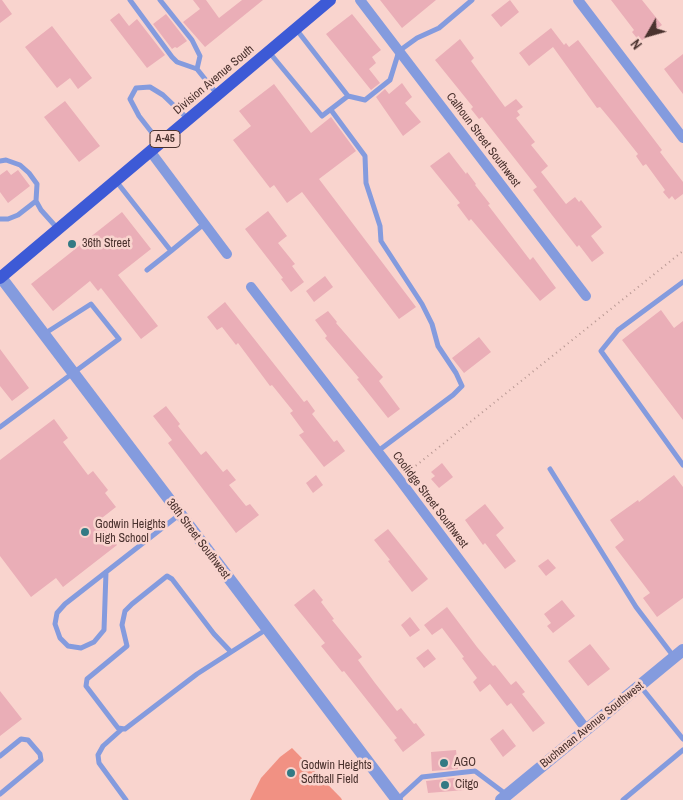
<!DOCTYPE html>
<html>
<head>
<meta charset="utf-8">
<style>
  body { margin:0 }
  #map { position:relative; width:683px; height:800px; overflow:hidden; background:#f9d4ce; font-family:"Archivo Narrow",sans-serif }
  canvas { display:block }
  .north { position:absolute; left:623px; top:10px; width:50px; height:50px; -webkit-text-stroke:4px #f9d4ce; paint-order:stroke; rotate:232deg; font-size:14px; font-weight:700; line-height:20px; text-align:center; color:#4a322e }
  .north::after { content:''; display:block; margin:auto; width:18px; height:22px; background:#4a322e; clip-path:polygon(50% 0,100% 100%,50% 72%,0 100%) }
</style>
</head>
<body>
<div id="map">
<canvas width="683" height="800"></canvas>
<div class="north">N</div>
</div>
<script>
const g = document.querySelector('canvas').getContext('2d');
g.lineJoin = 'round';
function paint(path, color) { g.fillStyle = color; g.fill(path, 'evenodd'); }
const toPath = rows => new Path2D(rows.map(r => 'M' + r).join(''));
function trace(path, color, width, dash) { g.strokeStyle = color; g.lineWidth = width; g.lineCap = dash ? 'butt' : 'round'; g.setLineDash(dash || []); g.stroke(path); }
function drawText(font, color, halo, rows, align = 'center') {
  g.font = font + ' "Archivo Narrow",sans-serif'; g.lineWidth = 5; g.setLineDash([]); g.textBaseline = 'middle'; g.strokeStyle = halo; g.fillStyle = color; for (const [text, x, y, turn = 0] of rows) {
    g.save(); g.translate(x, y); g.rotate((+turn || 0) * Math.PI / 180); g.textAlign = isNaN(turn) ? turn : align; if (halo) g.strokeText(text, 0, 0); g.fillText(text, 0, 0); g.restore();
  }
}
const green = toPath([
  [292,748,341,798,342,800,250,800,261,778,280,757]
]);
const building = toPath([
  [0,0,2,0,12,14,0,23],
  [193,0,206,0,219,18,242,0,263,0,205,47,183,22,200,9],
  [380,0,436,0,402,28],
  [510,0,519,12,501,27,491,15],
  [611,0,642,0,662,25,640,42,632,32,634,30],
  [119,13,129,26,137,19,165,55,147,68,110,20],
  [166,14,187,41,177,48,175,47,172,49,153,24],
  [352,14,381,50,372,57,376,63,369,69,380,83,371,90,326,34],
  [52,26,92,78,78,89,70,78,57,88,25,47],
  [551,28,564,45,566,43,569,47,578,40,662,150,660,152,683,182,683,194,675,200,672,196,669,199,663,192,665,190,646,164,643,166,636,156,638,154,615,125,600,107,597,108,553,47,529,66,519,53],
  [460,39,474,58,471,61,505,107,516,99,523,107,517,111,520,115,516,118,535,142,531,145,548,166,541,172,566,204,575,197,579,202,581,200,602,227,591,236,604,253,592,262,579,245,577,247,552,215,533,190,537,187,482,117,479,119,471,109,473,107,435,60],
  [683,54,683,94,664,69],
  [402,83,412,97,405,103,421,122,403,136,376,97,385,89,389,94],
  [274,84,311,133,331,117,356,151,319,179,416,307,399,319,302,192,287,203,274,185,270,188,233,140,251,126,239,111],
  [65,101,100,146,79,162,44,117],
  [449,152,466,174,467,172,476,184,475,185,490,204,488,205,530,260,533,257,556,288,540,301,471,219,469,221,457,205,460,203,430,166],
  [7,170,11,175,18,170,30,186,8,203,0,192,0,175],
  [268,211,287,236,278,243,295,264,292,266,304,282,291,292,281,279,283,278,245,229],
  [122,212,151,249,118,275,158,326,141,339,101,288,98,291,90,281,53,311,31,284],
  [325,276,333,287,314,302,306,291],
  [225,302,304,402,307,400,315,411,312,414,334,442,337,440,345,451,324,467,299,435,304,432,290,413,293,411,272,385,270,386,238,343,236,345,222,327,217,330,207,317],
  [661,310,674,328,683,321,683,420,622,340],
  [328,311,337,322,336,323,383,377,379,381,400,409,388,418,357,379,359,378,325,338,327,336,315,320],
  [479,337,491,352,464,373,452,358],
  [0,349,29,388,12,401,0,386],
  [166,406,180,424,178,426,201,455,206,451,223,472,227,469,236,480,229,485,246,506,250,504,259,515,236,533,168,443,172,440,153,416],
  [54,419,68,438,63,442,88,475,93,471,108,490,105,493,116,507,98,521,117,545,63,587,56,578,31,597,0,556,0,460],
  [442,463,453,477,439,488,431,479,435,476,431,472],
  [316,475,323,485,313,493,306,483],
  [674,475,683,487,683,598,657,617,643,598,650,593,615,547,624,540,610,520,638,500,639,502],
  [485,504,504,528,496,535,516,561,505,569,485,543,483,545,465,520],
  [388,529,428,579,412,592,388,561,390,560,374,540],
  [548,559,556,568,546,576,538,566],
  [314,589,323,600,321,602,334,619,332,620,362,657,358,660,375,683,397,711,401,708,414,724,416,723,425,735,403,752,394,740,397,738,344,671,342,672,321,646,325,643,294,605],
  [562,600,575,616,553,633,547,626,551,623,544,614],
  [447,607,477,647,493,666,495,665,511,685,516,681,525,692,522,694,545,723,533,732,511,703,507,706,490,684,480,692,473,682,477,678,462,658,464,657,442,628,432,635,424,625],
  [410,617,420,630,410,637,401,625],
  [590,644,610,669,588,686,568,661],
  [428,649,436,659,424,668,416,658],
  [0,691,22,719,0,736],
  [503,729,516,746,503,757,490,739],
  [456,750,458,769,432,771,431,752],
  [463,777,465,790,428,793,426,781]
]);
const path = toPath([
  [408,472,683,251]
]);
const service = toPath([
  [130,0,172,57,177,62,197,69,217,94],
  [160,0,192,40,200,56,197,69],
  [269,52,322,116,348,96,296,29],
  [348,96,365,100,390,80,399,51,417,38,439,28,472,0],
  [331,110,365,156,366,183,380,226,381,241,422,304,432,324,438,346,456,373,462,386,453,395,378,451],
  [160,143,139,116,130,99,136,88,150,87,163,95,188,119],
  [0,161,6,160,20,165,29,173,37,184,36,201,41,210,58,229],
  [116,181,171,251,204,224],
  [0,219,8,219,18,215,36,201],
  [147,270,171,251],
  [683,282,618,330,601,351,683,465],
  [0,427,119,339,91,304,44,334],
  [550,469,636,607,674,657],
  [106,572,104,630,94,642,81,648,68,646,60,638,55,624,57,613,65,604,179,515],
  [231,652,214,634,172,579,167,576,132,604,125,611,122,625,127,646,87,679,86,686,118,728,125,729,197,674,267,629],
  [641,687,683,739],
  [122,729,103,746,98,755,99,763,126,800],
  [0,756,21,739,28,740,40,754,41,760,0,794],
  [398,799,422,777,475,771,507,795],
  [623,800,683,750]
]);
const minor = toPath([
  [360,0,586,296],
  [578,0,683,138],
  [150,151,227,254],
  [251,287,399,479,586,729]
]);
const tertiary = toPath([
  [0,276,397,800],
  [501,800,683,650]
]);
const primary = toPath([
  [0,278,330,0]
]);
const markers = [
  [72,244,5,"#337a84"],
  [85,532,5,"#337a84"],
  [444,763,5,"#337a84"],
  [291,773,5,"#337a84"],
  [445,785,5,"#337a84"]
];
const shields = [
  [165,139,30]
];
const shieldNames = [
  ["A-45",165,139]
];
const streetNames = [
  ["Division Avenue South",214,80,-40],
  ["Calhoun Street Southwest",483,140,53],
  ["Coolidge Street Southwest",430,500,53],
  ["36th Street Southwest",198,539,53],
  ["Buchanan Avenue Southwest",592,725,-39]
];
const poiNames = [
  ["36th Street",82,244],
  ["Godwin Heights",95,525],
  ["High School",95,539],
  ["AGO",454,763],
  ["Godwin Heights",301,766],
  ["Softball Field",301,780],
  ["Citgo",455,785]
];
paint(green, '#f19183');
paint(building, '#eaaeb7');
trace(path, '#b89893', 2, [1, 4]);
trace(service, '#849bde', 5);
trace(minor, '#849bde', 10);
trace(tertiary, '#849bde', 12);
trace(primary, '#3d5ad6', 12);
for (const [x, y, r, color] of markers) { const dot = new Path2D(); dot.arc(x, y, r, 0, 2 * Math.PI); g.fillStyle = color; g.fill(dot); trace(dot, '#f9d4ce', 2); }
for (const [x, y, w] of shields) { const box = new Path2D(); box.roundRect(x - w / 2, y - 8.5, w, 17, 4); g.fillStyle = '#f9d4ce'; g.fill(box); trace(box, '#4a322e', 1); }
drawText('bold 11px', '#4a322e', null, shieldNames);
drawText('12px', '#4a322e', '#f9d4ce', streetNames);
drawText('12px', '#4a322e', '#f9d4ce', poiNames, 'left');
</script>
</body>
</html>
